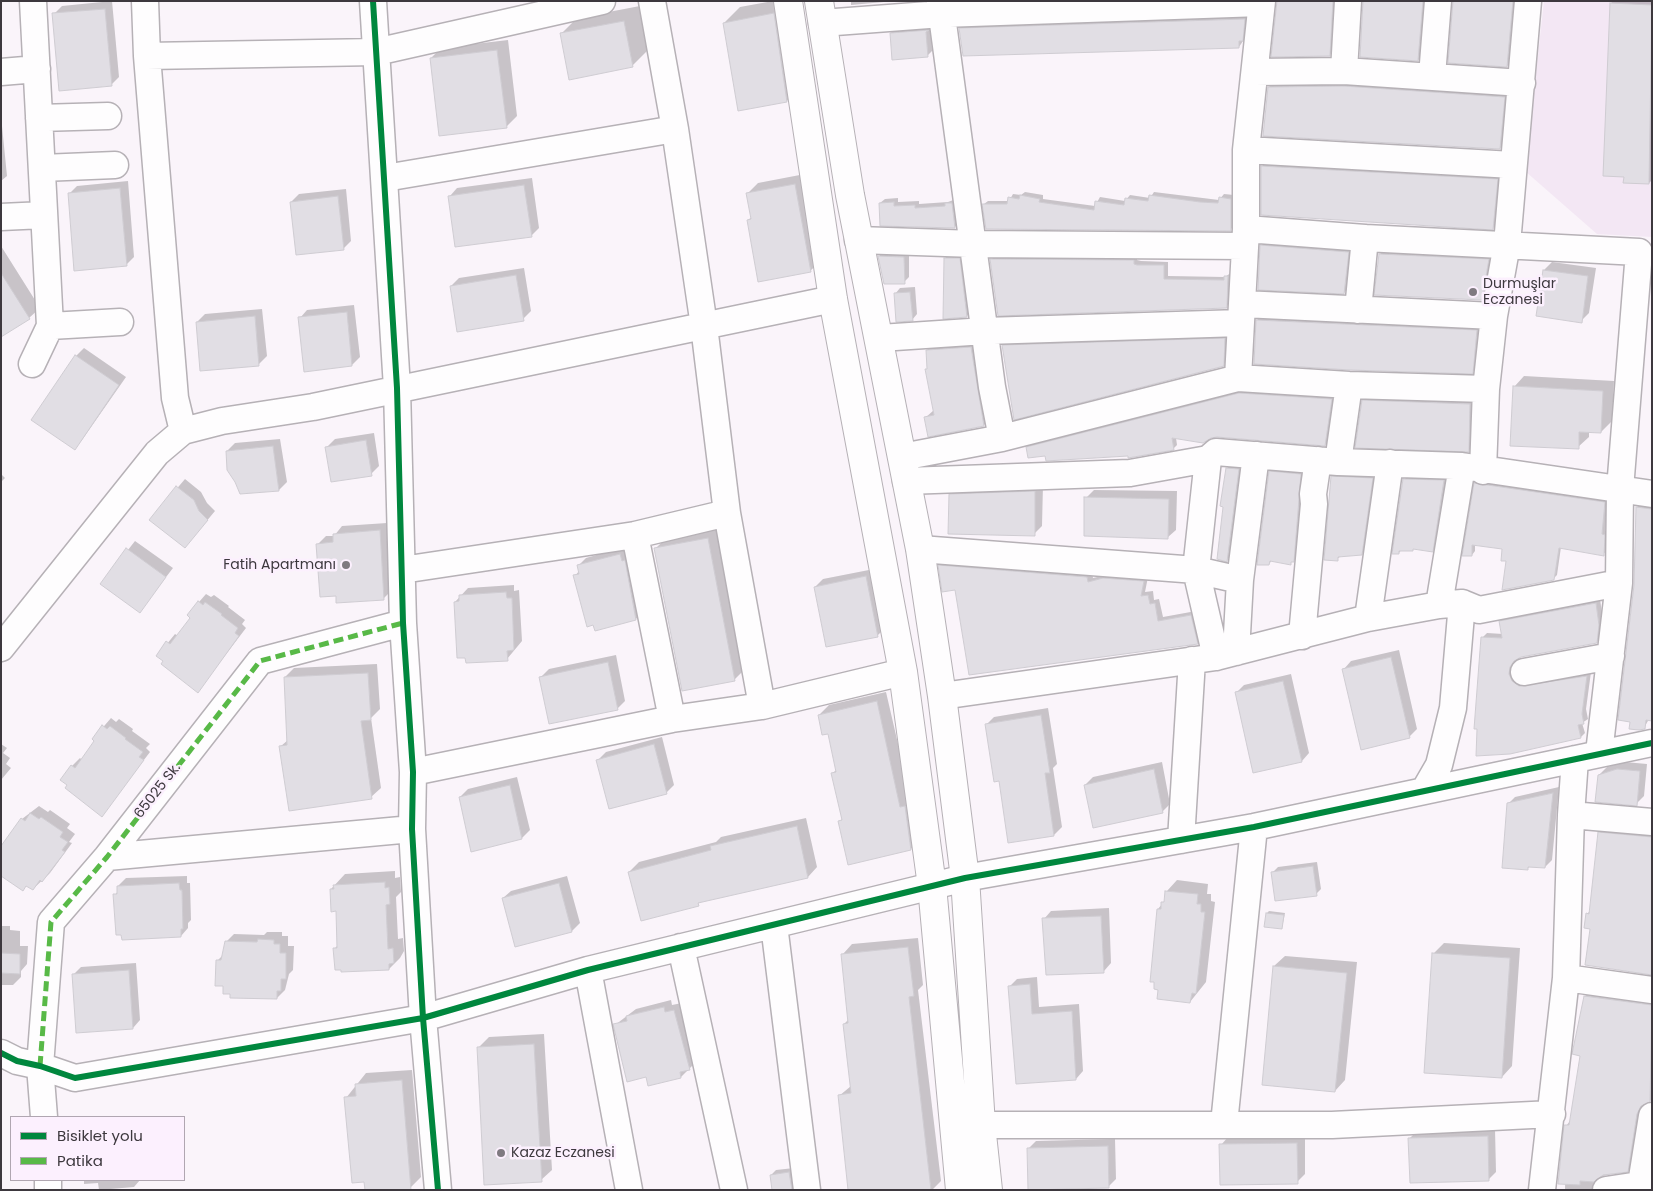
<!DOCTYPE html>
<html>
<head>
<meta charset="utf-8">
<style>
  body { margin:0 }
  #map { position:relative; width:1653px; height:1191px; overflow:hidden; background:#faf4fa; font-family:Poppins,sans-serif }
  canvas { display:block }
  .frame { position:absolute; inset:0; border:2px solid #3d383e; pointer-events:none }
  .legend { position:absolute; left:10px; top:1116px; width:175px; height:65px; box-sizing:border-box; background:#fcf0fe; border:1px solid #b0a6b1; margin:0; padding:6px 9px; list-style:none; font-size:15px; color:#3d383e }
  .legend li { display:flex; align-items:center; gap:10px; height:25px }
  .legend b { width:25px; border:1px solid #b0a6b1 }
</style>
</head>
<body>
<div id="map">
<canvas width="1653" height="1191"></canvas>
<div class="frame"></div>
<ul class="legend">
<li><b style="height:6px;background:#00873e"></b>Bisiklet yolu</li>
<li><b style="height:6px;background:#58b947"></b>Patika</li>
</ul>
</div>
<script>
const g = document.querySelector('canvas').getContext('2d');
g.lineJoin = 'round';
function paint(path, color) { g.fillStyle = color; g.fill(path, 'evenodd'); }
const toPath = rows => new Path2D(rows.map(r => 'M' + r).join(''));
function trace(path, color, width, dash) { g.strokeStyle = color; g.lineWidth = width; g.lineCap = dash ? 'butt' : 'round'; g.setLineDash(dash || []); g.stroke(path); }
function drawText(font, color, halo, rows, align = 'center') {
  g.font = font + ' Poppins,sans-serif'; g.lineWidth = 5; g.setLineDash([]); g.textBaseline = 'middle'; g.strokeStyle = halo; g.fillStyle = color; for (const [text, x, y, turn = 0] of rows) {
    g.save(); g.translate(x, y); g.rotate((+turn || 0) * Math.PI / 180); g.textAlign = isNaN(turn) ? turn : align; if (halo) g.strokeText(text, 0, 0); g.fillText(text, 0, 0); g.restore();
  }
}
const education = toPath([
  [1544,1,1652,1,1652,237,1597,234,1525,171]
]);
const shadow = toPath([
  [112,1,119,77,111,85,54,14,62,6],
  [773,1,790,1,803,85,787,101,739,110,724,23,740,7],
  [851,1,895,1,851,5],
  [1278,1,1337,1,1334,50,1329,55],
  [1364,1,1427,1,1423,55,1418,60],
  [1454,1,1517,1,1512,61,1507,66],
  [1613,1,1652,1,1652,180,1649,183,1611,3],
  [640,6,648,50,632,66,561,34,577,18],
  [1249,14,1247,35,1239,47,960,29,965,24],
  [931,26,932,51,927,56,891,33,896,28],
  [508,40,517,116,506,127,431,58,441,48],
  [1350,81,1509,92,1505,143,1500,148,1269,87,1274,82],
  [1,116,7,176,1,181],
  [1267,161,1502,175,1498,223,1493,228,1262,166],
  [805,174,821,261,810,271,748,220,752,217,748,193,758,183],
  [532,178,539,228,531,236,450,196,457,188],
  [128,181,134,257,126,265,69,194,77,186],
  [346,189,351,241,343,249,291,202,299,194],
  [1025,192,1043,195,1043,199,1095,206,1100,197,1125,201,1130,195,1150,198,1154,192,1219,200,1224,194,1234,195,1234,226,1230,230,984,204,988,201,1009,201,1013,194,1021,195],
  [898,198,898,202,919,201,919,204,948,202,956,199,960,222,955,227,881,225,880,203,885,199],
  [1265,242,1352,249,1348,289,1344,293,1261,246],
  [1,246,40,308,29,318,1,336],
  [884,251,909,252,909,277,904,282,879,256],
  [1383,251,1492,256,1485,296,1481,299,1380,254],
  [950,253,964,254,972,311,967,316,944,317,945,258],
  [995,256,1137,257,1137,260,1141,261,1168,262,1168,276,1225,277,1232,272,1230,303,1226,307,991,260],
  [1552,262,1596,268,1589,313,1581,321,1544,270],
  [524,268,531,311,523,319,451,286,459,278],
  [915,287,917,314,912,320,895,294,900,288],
  [354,305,360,357,352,365,305,370,300,318,307,310],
  [262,309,267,356,259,364,202,370,197,322,205,314],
  [1261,316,1481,327,1476,368,1472,372,1257,320],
  [1229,335,1227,361,1223,365,1003,346,1007,342],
  [978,340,991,418,984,425,925,418,934,410,927,350,934,343],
  [84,348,126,377,82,440,75,448,76,356],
  [1524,376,1614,381,1612,421,1601,432,1589,431,1589,437,1578,447,1514,387],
  [1244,390,1335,396,1328,441,1325,445,1217,436,1176,438,1177,445,1173,449,1129,455,1046,455,1028,448,1031,444],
  [1367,397,1474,400,1472,447,1468,451,1363,401],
  [374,433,379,466,371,474,327,447,335,439],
  [280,439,287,482,279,490,227,451,235,443],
  [1232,464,1243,465,1232,556,1227,560,1227,468],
  [1274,469,1304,471,1297,558,1290,563,1272,560,1269,564,1270,472],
  [1336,473,1376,475,1365,550,1361,554,1341,556,1337,559,1332,477],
  [1,474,5,478,1,482],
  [1408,476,1448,477,1436,546,1432,550,1414,548,1402,549,1399,553,1404,480],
  [185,479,201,492,207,503,215,511,185,547,151,519],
  [1479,480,1608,499,1605,531,1608,531,1607,551,1603,554,1561,547,1557,575,1553,579,1508,560,1504,548,1475,544,1475,551,1472,555,1464,555,1476,484],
  [1043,484,1042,526,1034,534,950,495,958,487],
  [1094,490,1177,491,1176,530,1168,537,1086,498],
  [1641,503,1652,504,1652,720,1649,719,1644,728,1635,585,1637,507],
  [387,523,391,591,383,599,337,595,318,544,326,536,334,536,342,526],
  [718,528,745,669,734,680,655,549,666,538],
  [135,541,173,568,140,611,102,583],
  [628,546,643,611,636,619,575,576,579,571,578,566,586,558],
  [944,561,1092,572,1093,578,1109,574,1148,577,1145,592,1153,591,1154,600,1159,599,1163,617,1196,611,1202,639,1197,643,956,588,940,566],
  [874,569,885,628,877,636,815,587,823,579],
  [514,585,514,591,519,590,522,641,507,659,455,602,468,588],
  [206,594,211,597,214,595,229,606,228,607,245,620,242,624,246,628,198,691,158,655,175,634,178,636,192,617,199,602],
  [1600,599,1603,620,1600,638,1596,642,1521,656,1513,662,1513,670,1591,672,1586,709,1588,719,1582,723,1585,733,1581,737,1477,755,1483,637,1487,633,1503,634,1501,622,1505,618],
  [1399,650,1417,729,1409,737,1344,669,1351,661],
  [616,655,625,701,617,709,541,677,549,669],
  [377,664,380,709,371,718,381,788,371,797,281,746,288,740,285,677,294,668],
  [1291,674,1309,753,1302,761,1236,693,1244,685],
  [886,692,920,839,911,849,840,822,842,819,833,773,837,769,829,733,819,715,829,705],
  [1048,708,1057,764,1053,768,1062,827,1054,835,1000,779,986,725,994,717],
  [111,718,116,722,119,719,133,729,132,731,150,744,146,748,150,752,102,815,72,766,80,758,82,760,96,741,93,739],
  [662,737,674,785,666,793,598,760,606,752],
  [1,744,7,748,3,753,10,758,6,764,11,768,1,780],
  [1162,762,1170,804,1162,812,1085,785,1093,777],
  [1625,762,1647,764,1644,796,1636,804,1599,775,1607,767],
  [517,777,530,830,522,838,460,797,468,789],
  [1559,787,1552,860,1545,867,1530,866,1527,869,1508,804,1515,797],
  [39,806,48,812,50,810,70,824,67,828,75,834,69,842,72,843,50,873,33,889,27,885,22,890,1,848,22,819],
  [806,818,817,867,808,877,702,900,698,904,629,872,639,862,716,842,721,837],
  [1603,829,1652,833,1652,974,1592,928,1587,914,1591,910,1599,833],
  [1317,862,1321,889,1316,894,1273,872,1278,867],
  [395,871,395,878,400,877,401,892,396,897,398,939,403,938,404,951,400,958,389,969,335,948,338,945,337,910,331,889,345,874],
  [187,876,187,883,190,883,191,920,188,923,188,928,181,936,115,895,118,891,118,886,126,878],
  [567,876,580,923,572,931,503,898,511,891],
  [1177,880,1208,884,1207,894,1211,894,1211,901,1215,902,1206,982,1190,1002,1158,909,1166,899,1167,891],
  [1109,908,1111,963,1104,971,1044,919,1051,911],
  [1269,911,1285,913,1282,928,1267,913],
  [1,926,10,926,10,930,20,931,20,946,28,946,27,964,21,971,21,977,13,985,1,985],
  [267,932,282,932,282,936,288,936,288,946,294,946,293,970,289,974,285,990,277,998,231,993,225,985,217,961,224,954,226,942,234,934,264,935],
  [918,938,923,985,918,990,941,1181,932,1190,849,1190,839,1096,851,1086,844,1024,849,1019,843,954,852,944],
  [1444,943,1520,948,1512,1066,1502,1077,1433,954],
  [1285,956,1357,962,1345,1080,1335,1091,1274,966],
  [136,963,140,1020,133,1028,73,975,81,967],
  [1037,977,1039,1007,1079,1004,1083,1071,1076,1079,1010,986,1017,979],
  [1589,992,1652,1001,1652,1100,1644,1103,1641,1108,1632,1166,1627,1170,1598,1177,1596,1190,1565,1190,1566,1126,1570,1121,1581,1055,1585,996],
  [671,1000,672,1005,682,1003,697,1061,681,1077,647,1076,615,1025,636,1009],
  [544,1034,552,1170,541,1180,478,1048,489,1037],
  [412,1070,421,1177,410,1188,346,1098,366,1073],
  [1495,1129,1496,1172,1488,1180,1410,1138,1418,1130],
  [1305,1136,1305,1174,1297,1182,1221,1145,1228,1137],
  [1115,1139,1116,1179,1108,1187,1028,1149,1036,1141],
  [794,1168,797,1190,773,1190,771,1175,776,1170],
  [84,1180,140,1180,134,1187,99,1190,98,1183,84,1184]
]);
const building = toPath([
  [1277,1,1333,1,1330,56,1271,57,1277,1],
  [1363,1,1423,1,1418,61,1360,57,1363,1],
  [1453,1,1513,1,1507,67,1448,63,1453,1],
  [1610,3,1652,5,1649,184,1623,183,1624,177,1603,176,1610,3],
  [105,9,112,86,59,91,52,13,105,9],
  [774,13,787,102,738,111,723,23,774,13],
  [1245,19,1243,41,1239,41,1239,48,963,56,959,28,1245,19],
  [624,21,633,67,569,80,560,33,624,21],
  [929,30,926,32,928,57,892,60,890,33,929,30],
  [497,50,507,128,439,136,430,58,497,50],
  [1344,86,1505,97,1500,149,1263,136,1268,87,1344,86],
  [1261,166,1498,179,1493,230,1261,215,1261,166],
  [795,184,811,272,758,282,747,220,751,219,746,193,795,184],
  [524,185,532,237,455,247,448,196,524,185],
  [120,188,127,266,74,271,68,193,120,188],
  [1020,195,1040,199,1039,202,1094,210,1095,201,1124,205,1125,198,1148,201,1149,195,1200,202,1218,203,1219,197,1231,199,1231,231,986,229,982,204,1007,204,1008,197,1019,199,1020,195],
  [338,196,344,250,296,255,290,202,338,196],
  [894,202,894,206,915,205,915,208,945,206,945,203,952,203,955,228,880,226,879,203,894,202],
  [1260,245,1349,252,1344,294,1258,290,1260,245],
  [1379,254,1489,259,1482,300,1374,295,1379,254],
  [878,256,904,257,905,284,884,284,878,256],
  [944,258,960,258,967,317,943,319,944,258],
  [990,259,1134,260,1134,264,1137,265,1164,265,1164,279,1224,280,1224,276,1228,276,1227,308,998,316,990,259],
  [1543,270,1588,276,1582,323,1536,316,1543,270],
  [1,273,30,319,1,337,1,273],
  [516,275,524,321,457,332,450,286,516,275],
  [910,292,913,321,896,322,894,293,910,292],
  [347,312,352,366,304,372,298,317,347,312],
  [255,316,259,366,200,371,196,322,255,316],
  [1256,320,1477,330,1473,374,1350,370,1254,364,1256,320],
  [1225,338,1224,366,1014,420,1002,345,1225,338],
  [971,347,984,426,928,437,924,417,934,415,925,369,927,369,926,350,971,347],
  [75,355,119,385,75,450,31,420,75,355],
  [1513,386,1603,391,1601,433,1579,432,1579,449,1510,446,1513,386],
  [1239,393,1332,399,1325,446,1217,437,1211,438,1203,443,1172,438,1174,450,1128,458,1128,456,1046,461,1045,456,1028,458,1026,447,1239,393],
  [1362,400,1470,404,1469,452,1355,448,1362,400],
  [366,440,372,476,331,482,325,447,366,440],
  [273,446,279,491,240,494,235,482,227,470,226,451,273,446],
  [1226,468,1239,469,1227,562,1217,559,1223,507,1220,506,1226,468],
  [1269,471,1301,474,1294,562,1291,562,1291,565,1270,561,1269,565,1257,565,1269,471],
  [1331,476,1373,478,1362,555,1338,557,1338,561,1324,560,1331,476],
  [1403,479,1444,480,1433,552,1413,549,1413,551,1399,551,1399,554,1392,554,1403,479],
  [1474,483,1605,502,1602,534,1605,535,1604,556,1559,548,1554,580,1502,590,1506,561,1501,561,1502,549,1472,545,1472,556,1462,556,1474,483],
  [176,486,194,500,199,511,208,520,185,548,149,520,176,486],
  [1035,491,1035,536,948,534,949,494,1035,491],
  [1084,497,1169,499,1168,539,1084,536,1084,497],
  [1636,507,1652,509,1652,721,1646,720,1645,729,1639,730,1629,729,1630,722,1618,720,1634,585,1636,507],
  [380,530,384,600,336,603,336,596,320,597,316,544,333,542,333,534,380,530],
  [708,538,735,681,682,691,654,548,708,538],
  [126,548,166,577,140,613,100,584,126,548],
  [620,554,622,561,625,560,636,620,595,631,593,625,587,627,573,575,579,574,577,565,620,554],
  [938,565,1087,577,1088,582,1103,578,1144,581,1141,596,1148,595,1150,604,1155,603,1158,621,1191,615,1198,644,969,675,955,590,942,592,938,565],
  [866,576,878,637,826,647,814,587,866,576],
  [506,592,507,598,512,598,514,650,507,651,508,661,466,663,465,658,457,658,454,602,459,601,459,595,506,592],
  [198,601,203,605,205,602,222,614,221,615,238,628,235,633,239,636,198,693,161,664,163,661,156,656,166,641,170,644,190,618,187,615,198,601],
  [1596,603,1599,625,1597,643,1521,657,1514,661,1510,667,1509,674,1512,681,1519,686,1587,676,1582,714,1584,724,1578,725,1581,738,1510,754,1476,756,1477,729,1474,729,1481,637,1502,638,1499,621,1596,603],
  [1391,657,1410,738,1361,750,1342,669,1391,657],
  [608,662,618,710,549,724,539,677,608,662],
  [368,673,371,720,361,721,372,799,289,811,279,746,287,745,284,677,368,673],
  [1283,681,1302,762,1253,773,1235,692,1283,681],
  [877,701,900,807,905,806,911,850,848,865,838,821,842,820,831,773,836,772,828,734,822,735,818,715,877,701],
  [1041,715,1050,773,1045,773,1054,836,1008,843,999,781,994,782,985,724,1041,715],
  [102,725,107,729,110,726,126,738,125,739,143,752,139,757,144,760,102,817,65,788,67,785,60,780,71,765,75,768,94,741,92,739,102,725],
  [654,744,667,794,609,809,596,760,654,744],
  [1154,769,1163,813,1093,828,1084,785,1154,769],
  [1617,769,1640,771,1637,806,1595,802,1598,775,1617,769],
  [510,785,522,839,471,852,459,797,510,785],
  [1553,793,1545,868,1528,867,1528,870,1502,868,1507,803,1553,793],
  [30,813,39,819,41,817,63,832,60,837,68,842,62,850,65,852,42,882,40,880,33,890,26,886,23,891,1,876,1,846,21,818,25,821,30,813],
  [797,826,808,878,698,903,699,906,641,921,628,872,711,850,710,846,797,826],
  [1598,832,1652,837,1652,975,1585,965,1590,929,1584,928,1586,913,1589,914,1598,832],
  [1313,866,1317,896,1275,901,1271,872,1313,866],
  [385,882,385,888,389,887,390,904,386,905,388,949,393,948,394,963,389,964,389,970,341,972,341,970,335,970,333,948,337,948,336,911,331,912,330,889,334,889,333,885,385,882],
  [179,883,180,890,182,890,183,929,181,929,181,937,122,940,121,935,116,935,113,894,117,894,117,886,179,883],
  [559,883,572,932,515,947,502,898,559,883],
  [1165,891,1198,894,1197,904,1201,904,1201,912,1205,912,1196,994,1192,993,1190,1003,1157,999,1158,990,1154,989,1154,982,1150,982,1157,909,1161,909,1161,902,1164,902,1165,891],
  [1266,913,1284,915,1282,929,1264,927,1266,913],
  [1101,916,1104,973,1046,975,1042,918,1101,916],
  [258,939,274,940,274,944,280,944,280,953,286,953,286,979,281,979,281,991,277,991,277,999,230,998,230,994,223,994,223,986,215,986,216,960,221,960,225,941,257,942,258,939],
  [908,947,914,996,909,997,931,1190,848,1190,838,1095,851,1093,843,1024,848,1023,841,954,908,947],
  [1,953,20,954,20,974,1,973,1,953],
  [1432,953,1510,958,1502,1078,1424,1073,1432,953],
  [1273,966,1347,973,1335,1092,1262,1085,1273,966],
  [129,970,133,1029,76,1033,72,974,129,970],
  [1030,984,1032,1014,1072,1011,1076,1080,1016,1084,1008,986,1030,984],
  [1584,996,1652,1005,1650,1102,1641,1106,1637,1114,1628,1172,1603,1175,1594,1182,1580,1181,1580,1185,1558,1184,1564,1125,1569,1125,1580,1056,1572,1054,1584,996],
  [664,1007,665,1012,674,1010,690,1070,680,1072,681,1078,648,1086,646,1077,627,1082,613,1024,627,1021,626,1016,664,1007],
  [534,1044,542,1182,484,1185,477,1047,534,1044],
  [402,1080,411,1190,365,1190,364,1182,352,1183,344,1097,356,1096,355,1084,402,1080],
  [1488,1136,1489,1181,1410,1183,1408,1138,1488,1136],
  [1297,1143,1298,1184,1220,1185,1219,1144,1297,1143],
  [1108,1146,1109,1188,1028,1190,1027,1148,1108,1146],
  [789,1172,792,1190,772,1190,770,1175,789,1172]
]);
const minor = toPath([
  [145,1,147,56,175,398,183,431],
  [373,1,397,388,403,623,413,772,412,829,423,1018,438,1190],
  [652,1,675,129,704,326,727,513,762,706],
  [940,1,992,387,1002,438],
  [822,23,942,14,1261,3],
  [147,56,376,52,602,1],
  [1344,71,1348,1],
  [1,72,37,69],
  [1255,72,1344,71,1522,83],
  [1432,76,1438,1],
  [39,118,108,116],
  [1246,150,1513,165],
  [42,168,115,165],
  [385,178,675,129],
  [1,217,44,215],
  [1246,229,1365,238,1639,252,1620,489,1619,583,1599,753],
  [858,240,975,244,1245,246],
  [1243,304,1494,316],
  [1358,310,1365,238],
  [50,326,120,322],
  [880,338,985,331,1241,323],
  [32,364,50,326,33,1],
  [1238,378,1246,229,1246,150,1262,1],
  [902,457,1002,438,1238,378,1349,385,1486,389],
  [1208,459,1196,570,1216,657],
  [1338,462,1349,385],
  [1483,471,1486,389,1494,316,1507,244,1528,1],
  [906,481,1130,473,1208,459,1216,452,1338,462,1462,466,1652,494],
  [635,535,672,719],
  [920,549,1196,570,1240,580],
  [402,570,635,535,727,513],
  [1439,605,1462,466],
  [1368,618,1390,463],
  [1302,636,1314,504,1313,494,1318,460],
  [1,648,157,453,183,431,222,421,313,407,833,299],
  [1236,652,1240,580,1256,455],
  [1524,672,1611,656],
  [942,696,1216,657,1368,618,1439,605,1462,603,1479,610,1619,583],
  [413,772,672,719,762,706,903,672],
  [1424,791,1439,765,1453,708,1462,603],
  [1571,815,1652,822],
  [1181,840,1192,660],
  [107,857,412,829],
  [774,925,807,1190],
  [681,947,734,1190],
  [588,970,629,1190],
  [1566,978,1652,990],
  [1,1053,17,1061,40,1066,75,1078,423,1018,588,970,965,878,1254,827,1652,743],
  [44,1117,40,1066,51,922,107,857,260,661,403,623],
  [1224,1124,1254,827],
  [981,1125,1332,1125,1552,1114],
  [48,1180,48,1190],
  [1542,1190,1566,978,1571,815,1575,759],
  [1606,1190,1652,1183],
  [1640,1190,1652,1116]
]);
const major = toPath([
  [788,1,833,299,903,672,932,886,960,1190],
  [819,1,850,195,920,549,942,696,965,878,981,1125,988,1190]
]);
const quiet = toPath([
  [40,1066,51,922,107,857,260,661,403,623]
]);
const cycleway = toPath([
  [373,1,397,388,403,623,413,772,412,829,423,1018,438,1190],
  [1,1053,17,1061,40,1066,75,1078,423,1018,588,970,965,878,1254,827,1652,743]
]);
const markers = [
  [1473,292,5,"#7f7a80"],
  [346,565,5,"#7f7a80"],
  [501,1153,5,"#7f7a80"]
];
const poiNames = [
  ["Durmuşlar",1483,284],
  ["Eczanesi",1483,300],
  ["Fatih Apartmanı",336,565,"right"],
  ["Kazaz Eczanesi",511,1153]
];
const streetNames = [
  ["65025 Sk.",158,791,-52]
];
paint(education, '#f3e7f4');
paint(shadow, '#0003');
paint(building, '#e1dee4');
trace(building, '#cfccd2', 1);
trace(minor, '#b6b1b6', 29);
trace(major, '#b6b1b6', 30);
trace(minor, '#fefdfe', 26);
trace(major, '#fefdfe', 28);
trace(quiet, '#58b947', 5, [10, 5]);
trace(cycleway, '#00873e', 6);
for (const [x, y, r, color] of markers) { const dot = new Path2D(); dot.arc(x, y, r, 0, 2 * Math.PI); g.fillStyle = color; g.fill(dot); trace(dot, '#fcf0fe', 2); }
drawText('14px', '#3d383e', '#fcf0fe', poiNames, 'left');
drawText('14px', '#3d383e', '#fcf0fe', streetNames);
</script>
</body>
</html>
